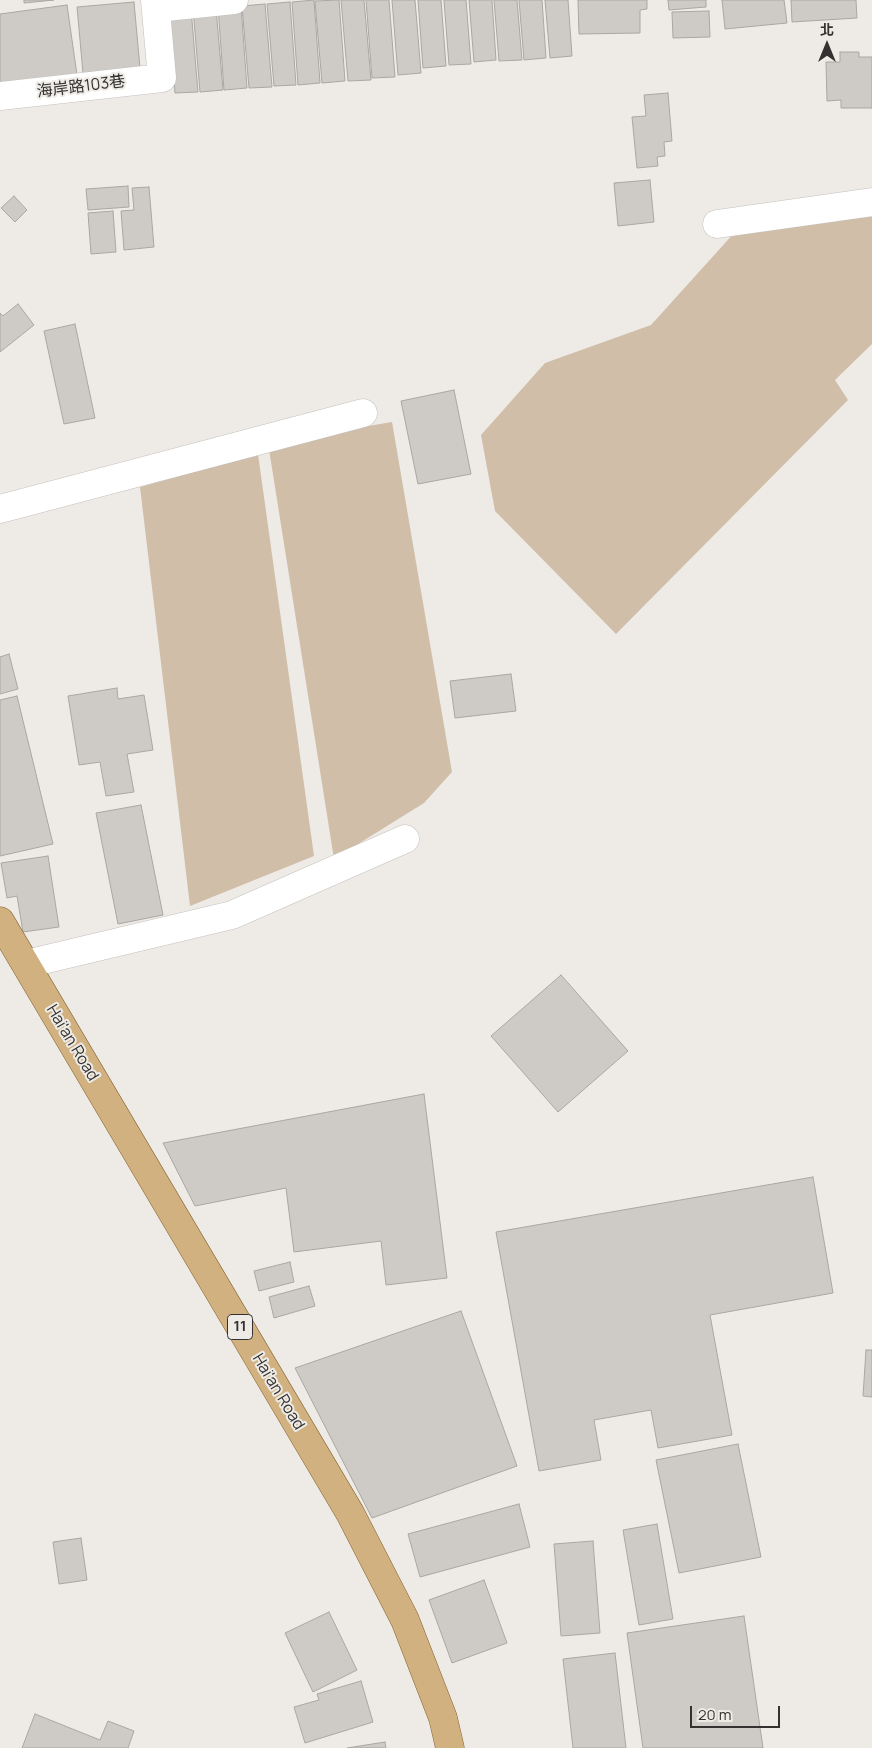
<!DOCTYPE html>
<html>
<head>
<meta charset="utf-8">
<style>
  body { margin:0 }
  #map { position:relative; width:872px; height:1748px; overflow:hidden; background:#eeebe7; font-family:Manrope,"Noto Sans TC",sans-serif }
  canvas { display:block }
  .north { position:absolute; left:802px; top:20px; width:50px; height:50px; -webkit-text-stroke:4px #eeebe7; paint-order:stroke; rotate:0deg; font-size:14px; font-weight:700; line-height:20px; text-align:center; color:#333230 }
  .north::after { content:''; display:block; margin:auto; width:18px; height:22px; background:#333230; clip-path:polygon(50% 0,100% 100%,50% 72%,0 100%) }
  .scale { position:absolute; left:690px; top:1706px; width:90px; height:22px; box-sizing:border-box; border:2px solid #333230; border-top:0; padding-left:6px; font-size:15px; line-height:18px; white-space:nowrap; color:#333230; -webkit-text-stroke:4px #eeebe7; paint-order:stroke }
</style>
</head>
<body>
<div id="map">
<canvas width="872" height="1748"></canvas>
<div class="north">北</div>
<div class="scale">20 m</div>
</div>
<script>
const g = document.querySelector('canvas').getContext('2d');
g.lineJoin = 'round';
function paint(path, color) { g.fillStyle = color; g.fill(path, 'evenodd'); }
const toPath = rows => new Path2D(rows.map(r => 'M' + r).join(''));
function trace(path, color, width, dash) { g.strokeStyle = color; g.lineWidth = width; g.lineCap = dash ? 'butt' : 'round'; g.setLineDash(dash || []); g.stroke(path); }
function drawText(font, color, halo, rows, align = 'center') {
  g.font = font + ' Manrope,"Noto Sans TC",sans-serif'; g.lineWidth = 4; g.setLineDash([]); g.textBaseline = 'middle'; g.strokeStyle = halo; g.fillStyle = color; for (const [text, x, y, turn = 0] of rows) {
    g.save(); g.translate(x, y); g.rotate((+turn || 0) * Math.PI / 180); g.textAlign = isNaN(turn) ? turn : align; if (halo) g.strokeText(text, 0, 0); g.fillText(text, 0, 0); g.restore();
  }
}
const green = toPath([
  [872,215,872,344,835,380,848,400,616,634,495,511,481,435,545,363,651,325,735,232],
  [392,422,452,772,424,803,334,859,268,443],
  [258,454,314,856,190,906,140,487]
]);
const building = toPath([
  [24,0,54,0,24,3,24,0],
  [314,0,320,83,298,85,292,2,314,0],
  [339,0,345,81,322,83,315,1,339,0],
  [341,0,364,0,371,80,348,81,341,0],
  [366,0,389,0,395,77,372,78,366,0],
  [392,0,415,0,421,73,398,75,392,0],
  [418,0,441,0,446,66,423,68,418,0],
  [444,0,466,0,471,64,449,65,444,0],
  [469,0,492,0,496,60,474,62,469,0],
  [494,0,517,0,522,60,499,61,494,0],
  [519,0,542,0,546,58,524,60,519,0],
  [545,0,568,0,572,56,550,58,545,0],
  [578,0,647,0,647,9,640,10,640,33,579,34,578,0],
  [668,0,706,0,706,7,669,10,668,0],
  [722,0,784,0,787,23,725,29,722,0],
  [791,0,856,0,857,18,792,22,791,0],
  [134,2,140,68,83,73,77,7,134,2],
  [290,2,296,85,274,86,267,4,290,2],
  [265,4,272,87,249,88,242,6,265,4],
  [67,5,77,75,0,86,0,14,67,5],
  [241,6,247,88,224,90,218,7,241,6],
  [216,8,223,90,200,92,193,9,216,8],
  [191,9,198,92,175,93,169,11,191,9],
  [709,11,710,37,673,38,672,12,709,11],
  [840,52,859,52,859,57,872,57,872,108,841,108,841,100,827,101,826,62,840,62,840,52],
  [668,93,672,141,664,142,665,156,657,157,658,166,637,168,632,117,646,116,644,95,668,93],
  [650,180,654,222,618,226,614,183,650,180],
  [128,186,129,207,88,210,86,189,128,186],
  [149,187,154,247,124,250,121,211,134,210,132,188,149,187],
  [14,196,27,210,15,222,1,208,14,196],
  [113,211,116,252,91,254,88,213,113,211],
  [18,304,34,325,0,352,0,313,3,316,18,304],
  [75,324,95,418,64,424,44,331,75,324],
  [454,390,471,474,418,484,401,401,454,390],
  [9,654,18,689,0,694,0,657,9,654],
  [511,674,516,711,455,718,450,681,511,674],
  [117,688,118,699,144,695,153,750,127,754,134,792,106,796,100,762,79,765,68,696,117,688],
  [17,696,53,844,0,856,0,700,17,696],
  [141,805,163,915,118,924,96,813,141,805],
  [48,856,59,927,23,932,17,896,7,898,1,863,48,856],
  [561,975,628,1051,558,1112,491,1036,561,975],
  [424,1094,447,1278,386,1285,381,1241,294,1252,286,1188,195,1206,163,1143,424,1094],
  [813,1177,833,1293,710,1315,732,1435,658,1448,651,1410,594,1420,601,1460,539,1471,496,1232,813,1177],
  [290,1262,294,1282,259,1291,254,1271,290,1262],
  [309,1286,315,1306,274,1318,269,1297,309,1286],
  [461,1311,517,1466,372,1518,295,1368,461,1311],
  [866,1350,872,1350,872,1397,863,1396,866,1350],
  [738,1444,761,1557,679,1573,656,1460,738,1444],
  [519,1504,530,1547,420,1577,408,1534,519,1504],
  [657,1524,673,1619,639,1625,623,1530,657,1524],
  [81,1538,87,1580,59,1584,53,1542,81,1538],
  [593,1541,600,1633,561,1636,554,1544,593,1541],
  [484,1580,507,1643,452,1663,429,1600,484,1580],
  [329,1612,357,1670,313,1692,285,1633,329,1612],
  [744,1616,763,1748,643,1748,627,1633,744,1616],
  [615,1653,626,1748,573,1748,563,1659,615,1653],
  [361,1681,373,1722,305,1743,294,1707,319,1700,317,1694,361,1681],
  [35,1714,100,1740,108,1721,134,1731,128,1748,22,1748,35,1714],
  [385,1742,386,1748,347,1748,385,1742]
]);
const minor = toPath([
  [156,8,234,0],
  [0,96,162,78,155,0],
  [717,224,872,202],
  [0,509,363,413],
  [26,964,232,915,405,839]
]);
const primary = toPath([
  [0,921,350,1513,405,1620,443,1718,450,1748]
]);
const shields = [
  [240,1327,25]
];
const shieldNames = [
  ["11",240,1327]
];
const streetNames = [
  ["海岸路103巷",81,87,-7],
  ["Hai'an Road",72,1043,59],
  ["Hai'an Road",278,1392,59]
];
paint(green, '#d0bea8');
paint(building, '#cecbc7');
trace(building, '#aaa7a3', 1);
trace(minor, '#c4c1bd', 29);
trace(primary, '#86632d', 29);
trace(minor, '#fff', 28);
trace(primary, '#d1b180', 28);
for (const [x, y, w] of shields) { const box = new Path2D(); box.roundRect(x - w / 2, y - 12.5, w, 25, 4); g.fillStyle = '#eeebe7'; g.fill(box); trace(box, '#333230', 1); }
drawText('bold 15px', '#333230', null, shieldNames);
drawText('16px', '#333230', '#eeebe7', streetNames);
</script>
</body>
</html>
